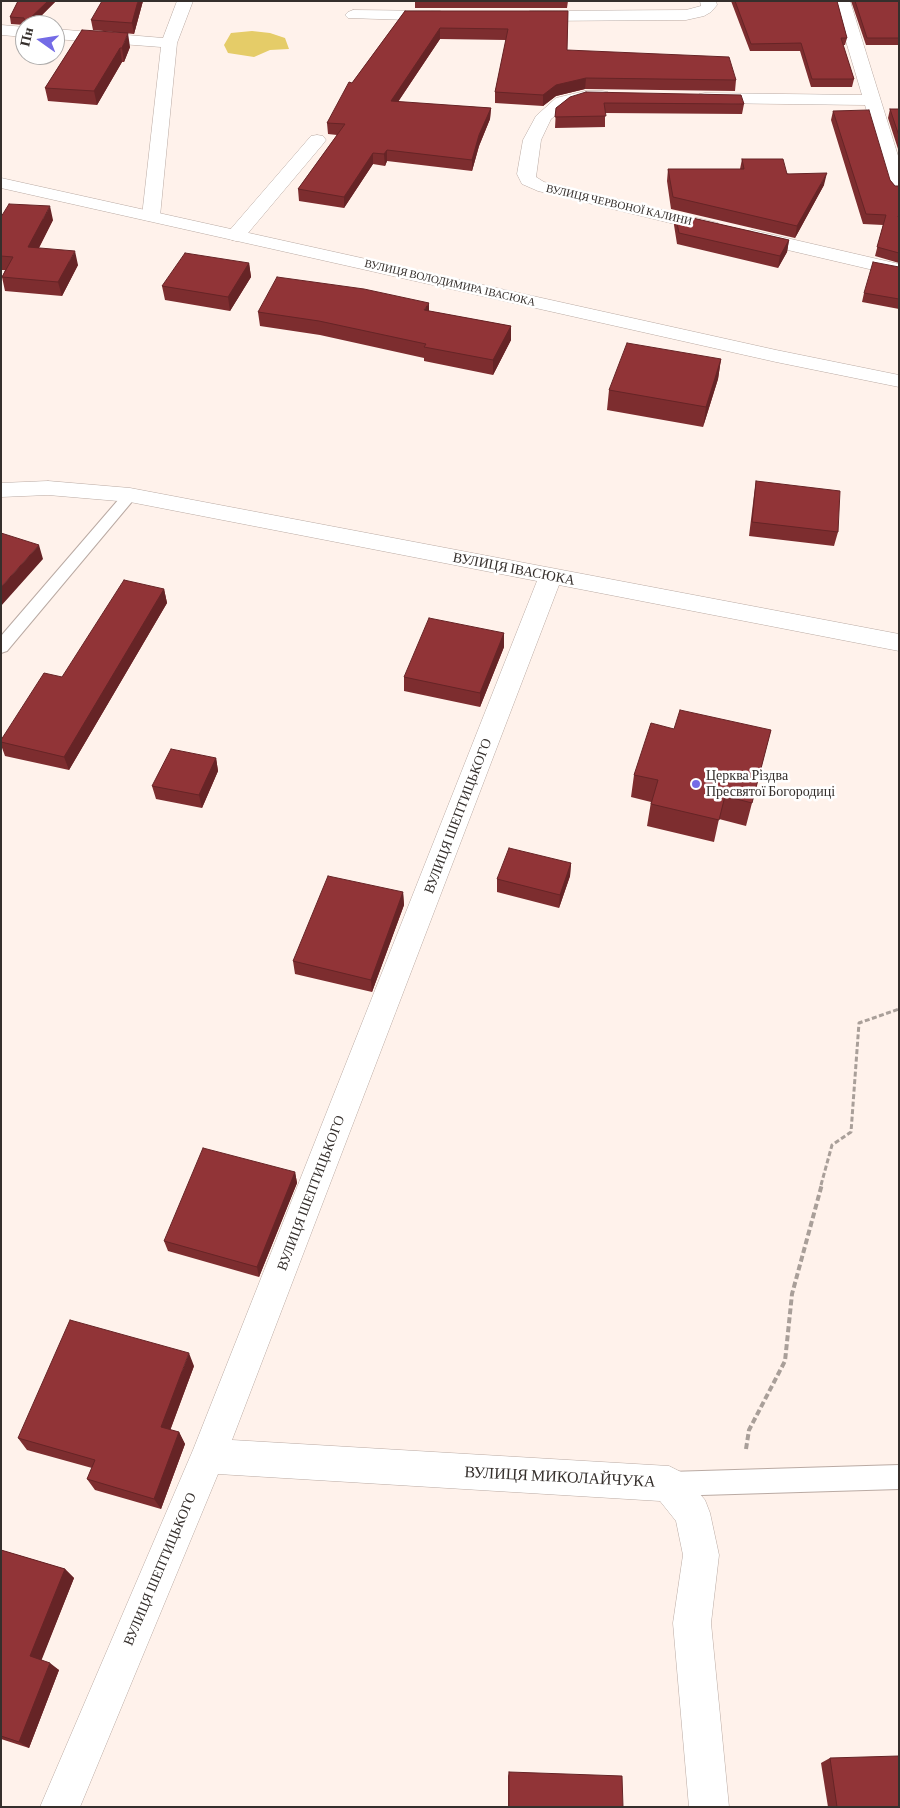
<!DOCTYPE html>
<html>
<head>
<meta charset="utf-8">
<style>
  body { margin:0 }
  #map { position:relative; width:900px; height:1808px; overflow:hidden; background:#fff2eb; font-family:"Crimson Pro",serif }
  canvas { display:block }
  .frame { position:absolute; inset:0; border:2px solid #352f2c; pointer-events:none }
  .north { position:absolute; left:15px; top:15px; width:50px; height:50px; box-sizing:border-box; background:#fff; border:1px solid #aeacab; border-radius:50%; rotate:283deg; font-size:14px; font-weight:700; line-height:20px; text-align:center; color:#352f2c }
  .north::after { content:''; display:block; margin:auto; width:18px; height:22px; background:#746be6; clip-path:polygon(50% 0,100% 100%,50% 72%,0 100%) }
</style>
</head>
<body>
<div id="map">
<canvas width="900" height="1808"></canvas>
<div class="frame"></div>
<div class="north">Пн</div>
</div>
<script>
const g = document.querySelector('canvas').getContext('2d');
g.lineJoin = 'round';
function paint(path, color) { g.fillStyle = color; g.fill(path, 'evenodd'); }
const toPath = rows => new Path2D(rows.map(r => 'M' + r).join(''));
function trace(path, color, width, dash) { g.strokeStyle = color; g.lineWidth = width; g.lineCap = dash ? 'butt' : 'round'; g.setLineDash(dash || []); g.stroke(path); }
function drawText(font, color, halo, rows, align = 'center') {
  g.font = font + ' "Crimson Pro",serif'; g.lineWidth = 5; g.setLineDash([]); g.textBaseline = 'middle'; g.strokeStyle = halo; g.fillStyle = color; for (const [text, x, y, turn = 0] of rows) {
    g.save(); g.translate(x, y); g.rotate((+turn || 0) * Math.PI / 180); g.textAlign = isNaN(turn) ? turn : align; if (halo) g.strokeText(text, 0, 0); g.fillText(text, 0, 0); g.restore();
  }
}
const green = toPath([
  [252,31,270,33,285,38,289,49,270,50,254,57,228,53,224,45,231,33]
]);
const pathFar1 = toPath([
  [821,1185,832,1145,851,1132,859,1023,899,1009]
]);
const path = toPath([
  [746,1449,749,1430,785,1361,792,1294,822,1184]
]);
const lane = toPath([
  [130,490,135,492,137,495,135,498,7,651,1,653,1,636,125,492,130,490],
  [899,1465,899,1489,669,1496,660,1493,657,1484,660,1475,669,1472,899,1465]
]);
const street = toPath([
  [177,1,193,1,177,43,160,216,157,220,151,221,145,220,142,216,161,47,55,39,55,29,163,38,177,1],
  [700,1,716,1,717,5,711,12,704,16,686,20,530,21,525,19,522,16,525,13,530,11,686,10,701,6,700,1],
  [834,1,850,1,899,159,899,194,893,193,890,189,865,105,705,103,699,102,697,98,699,94,705,93,862,95,834,1],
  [353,10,440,11,445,13,448,16,445,19,440,21,348,18,345,15,348,12,353,10],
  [1,25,25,27,25,37,1,35,1,25],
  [585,91,602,91,608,92,610,96,608,100,602,101,585,101,568,106,551,119,541,140,536,177,544,182,718,223,721,227,718,231,712,233,538,191,522,184,517,174,523,140,536,116,556,98,585,91],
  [317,135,323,136,326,140,323,144,243,239,236,241,229,239,227,235,229,231,311,136,317,135],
  [752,230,899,264,899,276,745,240,743,236,745,232,752,230],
  [48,481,130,488,899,634,899,651,559,585,232,1440,669,1466,681,1472,705,1500,710,1513,719,1555,711,1623,729,1807,689,1807,673,1623,683,1555,676,1521,660,1501,218,1474,80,1807,40,1807,193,1450,537,581,130,502,48,495,1,497,1,483,48,481]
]);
const secondary = toPath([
  [1,178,776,350,899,375,899,387,776,362,1,188,1,178]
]);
const wall = toPath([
  [18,1,56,1,32,25,25,25,11,24,10,17],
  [143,1,134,34,93,30,91,20],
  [415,1,568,1,567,8,415,8],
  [731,1,837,1,847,38,845,45,843,45,854,79,852,87,811,87,800,51,750,51],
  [851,1,899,1,899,45,866,45],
  [405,11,568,11,567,50,736,80,735,91,585,89,556,96,543,106,495,103,495,92,506,40,440,39,398,102,491,108,490,119,479,146,472,171,387,161,385,166,373,164,344,208,299,201,298,189,337,135,328,134,327,123,352,83],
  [82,30,130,47,124,62,122,62,97,105,48,101,45,88],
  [570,97,744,104,742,114,605,113,605,127,555,128,556,108],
  [890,109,899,109,899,152,888,118],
  [833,111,895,186,899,186,899,263,875,256,883,225,863,224,831,120],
  [742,159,824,185,795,238,671,209,667,181,668,169,740,169],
  [675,214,789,240,787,252,778,268,677,244,674,225],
  [1,217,53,220,39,248,78,265,62,296,5,291,2,277,5,270,1,270],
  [249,263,251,277,230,311,165,300,162,286],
  [899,267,899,309,862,302,864,293],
  [429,311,511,326,511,340,493,375,424,361,424,358,320,335,260,326,258,312],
  [721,359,718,379,703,427,607,410,609,390],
  [756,481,838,532,834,546,749,536,754,495],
  [164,589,167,603,69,770,5,756,1,745,1,740,62,677],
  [504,633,504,647,480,707,404,691,404,677],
  [674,729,771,730,746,826,719,819,714,842,647,826,651,802,631,797,634,775],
  [216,758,218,771,202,808,156,799,152,786],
  [571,863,570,876,559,908,497,892,497,879],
  [403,892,404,905,372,992,295,974,293,961],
  [295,1172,297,1183,259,1277,168,1251,164,1241],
  [194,1366,170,1430,179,1432,185,1444,161,1509,95,1490,87,1479,92,1468,27,1450,18,1438],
  [1,1550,65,1569,74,1578,41,1660,59,1670,29,1748,1,1739],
  [830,1758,899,1807,828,1807,821,1763],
  [509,1772,623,1807,508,1807,508,1776]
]);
const shadedWall = toPath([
  [48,1,56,1,32,25,26,25,25,23],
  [138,1,143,1,134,34,132,23],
  [440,28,440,39,391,112,391,101],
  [128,33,130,47,124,62,122,48],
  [120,48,122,62,97,105,94,91],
  [586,78,585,89,556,96,543,106,543,95,556,85],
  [491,108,490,119,479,146,472,171,472,160,479,135],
  [387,150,387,161,385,166,384,154],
  [373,153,373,164,344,208,344,197],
  [827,173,824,185,795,238,797,226],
  [50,206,53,220,32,261,28,247],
  [789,240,787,252,778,268,780,256],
  [75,251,78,265,62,296,58,282],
  [249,263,251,277,230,311,228,297],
  [429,303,429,317,424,310],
  [511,326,511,340,493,375,493,360],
  [721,359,718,379,703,427,706,407],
  [39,545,43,559,1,606,1,587],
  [164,589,167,603,69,770,64,757],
  [504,633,504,647,480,707,480,693],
  [216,758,218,771,202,808,199,795],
  [571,863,570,876,559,908,560,895],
  [403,892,404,905,372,992,371,980],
  [295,1172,297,1183,259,1277,257,1267],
  [189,1353,194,1366,167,1439,161,1427],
  [179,1432,185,1444,161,1509,154,1499],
  [65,1569,74,1578,40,1664,30,1656],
  [50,1663,59,1670,29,1748,19,1742]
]);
const building = toPath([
  [18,1,48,1,25,23,24,18,10,17,18,1],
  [102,1,138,1,132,23,91,20,102,1],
  [735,1,837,1,847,38,841,38,854,79,812,79,801,43,751,44,735,1],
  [855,1,899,1,899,38,867,38,855,1],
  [405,11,568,11,567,50,729,57,736,80,586,78,556,85,543,95,495,92,508,29,440,28,391,101,491,108,479,135,472,160,387,150,384,154,373,153,344,197,298,189,345,124,327,123,349,82,352,83,405,11],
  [82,30,128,33,122,48,120,48,94,91,45,88,82,30],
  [586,92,741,95,744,104,604,103,606,116,555,117,556,108,570,97,586,92],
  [890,109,899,109,899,136,890,109],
  [869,110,890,180,895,186,899,186,899,216,898,216,899,219,899,253,877,247,886,215,866,214,833,111,869,110],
  [742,159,783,159,787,174,827,173,797,226,673,197,668,169,744,169,742,159],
  [9,204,50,206,28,247,75,251,58,282,2,277,13,257,1,256,1,217,9,204],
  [675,214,789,240,780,256,679,233,675,214],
  [185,253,249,263,228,297,162,286,185,253],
  [873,262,899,267,899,299,864,293,873,262],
  [277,277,364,289,429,303,424,310,511,326,493,360,424,347,426,344,319,321,258,312,277,277],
  [627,343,721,359,706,407,609,390,627,343],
  [756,481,840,491,838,532,752,522,756,481],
  [1,533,39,545,1,587,1,533],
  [124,580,164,589,64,757,1,742,1,740,44,673,62,677,124,580],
  [429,618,504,633,480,693,404,677,429,618],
  [680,710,771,730,752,803,725,796,719,820,651,804,658,780,634,775,651,723,674,729,680,710],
  [171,749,216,758,199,795,152,786,171,749],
  [509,848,571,863,560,895,497,879,509,848],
  [328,876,403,892,371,980,293,961,328,876],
  [203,1148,295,1172,257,1267,164,1241,203,1148],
  [70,1320,189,1353,161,1427,179,1432,154,1499,87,1479,95,1460,18,1438,70,1320],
  [1,1550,65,1569,30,1656,50,1663,19,1742,1,1736,1,1550],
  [899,1756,899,1807,837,1807,830,1758,899,1756],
  [509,1772,622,1776,623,1807,509,1807,509,1772]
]);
const markers = [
  [696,784,5,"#746be6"]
];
const farStreetnames = [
  ["ВУЛИЦЯ ЧЕРВОНОЇ КАЛИНИ",619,205,13],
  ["ВУЛИЦЯ ВОЛОДИМИРА ІВАСЮКА",450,283,13]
];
const streetNames = [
  ["ВУЛИЦЯ ІВАСЮКА",514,569,11],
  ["ВУЛИЦЯ ШЕПТИЦЬКОГО",458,816,-69],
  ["ВУЛИЦЯ ШЕПТИЦЬКОГО",311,1193,-69],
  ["ВУЛИЦЯ ШЕПТИЦЬКОГО",160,1569,-67]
];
const poiNames = [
  ["Церква Різдва",706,776],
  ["Пресвятої Богородиці",706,792]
];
const nearStreetnames = [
  ["ВУЛИЦЯ МИКОЛАЙЧУКА",560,1477,3]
];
paint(green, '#e5cc68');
trace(lane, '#baaaa3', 2);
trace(street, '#baaaa3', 1);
trace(secondary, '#baaaa3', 1);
trace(pathFar1, '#a99f99', 3, [5, 2.5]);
trace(path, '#a99f99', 4, [6, 3]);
paint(lane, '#fff');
paint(street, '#fff');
paint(secondary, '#fff');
paint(wall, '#7d2d2f');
paint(shadedWall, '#662426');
paint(building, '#913437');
trace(building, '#662426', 1);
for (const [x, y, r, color] of markers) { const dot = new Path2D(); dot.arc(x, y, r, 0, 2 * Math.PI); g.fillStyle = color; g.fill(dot); trace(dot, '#fff', 2); }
drawText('11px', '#352f2c', '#fff', farStreetnames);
drawText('14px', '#352f2c', '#fff', streetNames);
drawText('14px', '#352f2c', '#fff', poiNames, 'left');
drawText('16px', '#352f2c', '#fff', nearStreetnames);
</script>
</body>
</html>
